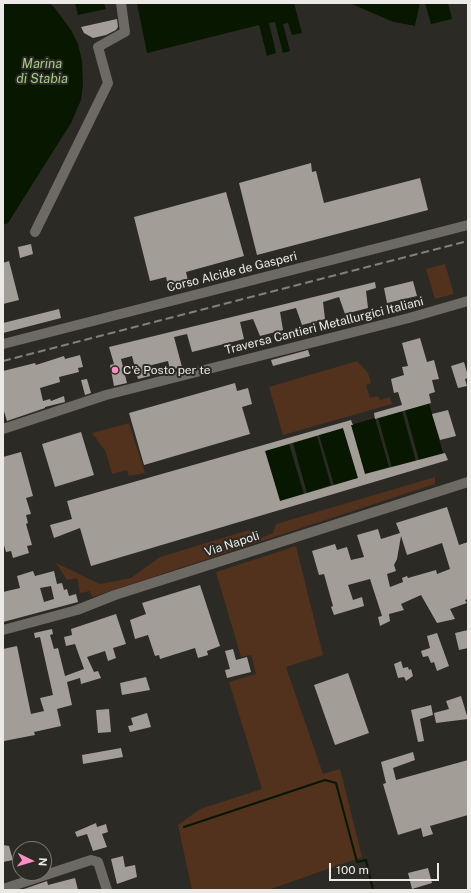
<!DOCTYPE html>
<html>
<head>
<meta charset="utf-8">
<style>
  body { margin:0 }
  #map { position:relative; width:471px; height:893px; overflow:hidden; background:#2c2a24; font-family:"Public Sans",sans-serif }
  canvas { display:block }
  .frame { position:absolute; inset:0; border:4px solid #ebeae6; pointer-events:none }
  .north { position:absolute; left:12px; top:841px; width:40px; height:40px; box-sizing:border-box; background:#2c2a24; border:1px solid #787772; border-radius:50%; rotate:95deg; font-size:11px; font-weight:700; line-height:16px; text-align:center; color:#ebeae6 }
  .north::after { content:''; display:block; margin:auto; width:14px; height:18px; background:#fb8fc4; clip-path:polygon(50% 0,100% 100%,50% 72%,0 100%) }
  .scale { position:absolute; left:329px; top:863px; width:110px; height:18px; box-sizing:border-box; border:2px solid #ebeae6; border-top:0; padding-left:5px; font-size:12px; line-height:14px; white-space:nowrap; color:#ebeae6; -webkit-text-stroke:3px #2c2a24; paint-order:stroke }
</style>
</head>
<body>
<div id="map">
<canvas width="471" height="893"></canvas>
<div class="frame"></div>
<div class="north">N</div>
<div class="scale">100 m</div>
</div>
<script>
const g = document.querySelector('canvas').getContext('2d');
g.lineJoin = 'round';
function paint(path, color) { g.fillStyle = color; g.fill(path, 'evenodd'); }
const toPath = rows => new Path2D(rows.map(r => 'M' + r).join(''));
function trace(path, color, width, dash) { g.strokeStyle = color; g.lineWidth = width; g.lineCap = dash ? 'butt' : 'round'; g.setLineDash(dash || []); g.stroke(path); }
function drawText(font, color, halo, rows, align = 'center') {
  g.font = font + ' "Public Sans",sans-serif'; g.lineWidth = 4; g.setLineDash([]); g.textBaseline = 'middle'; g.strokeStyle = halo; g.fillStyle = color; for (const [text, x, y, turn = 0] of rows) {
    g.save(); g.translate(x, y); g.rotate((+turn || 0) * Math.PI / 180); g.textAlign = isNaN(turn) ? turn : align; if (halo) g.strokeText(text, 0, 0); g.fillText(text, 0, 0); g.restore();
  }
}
const green = toPath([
  [445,264,454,294,435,299,426,269],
  [357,361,368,373,371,383,366,385,370,398,378,396,380,400,390,397,392,404,283,435,269,387],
  [129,423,145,473,129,476,127,470,112,474,106,452,92,433],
  [435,477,435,484,92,597,90,591,80,593,77,578,67,580,56,563,100,584,131,578,160,557,249,530,261,538,273,533,276,524],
  [296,546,323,655,286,667,323,774,340,769,362,857,268,890,192,890,178,825,200,809,262,789,229,682,256,674,251,655,241,657,216,572]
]);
const water = toPath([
  [3,3,49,3,54,7,71,30,78,44,82,61,83,84,81,100,71,123,8,223,3,225],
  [75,3,104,3,106,9,78,15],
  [137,3,294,3,302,33,292,35,288,23,283,24,290,51,283,53,275,22,269,23,276,53,267,56,259,25,147,53],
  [350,3,420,3,415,26,393,22],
  [425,3,448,3,452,19,431,24],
  [429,403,443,453,419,460,405,410],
  [402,411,416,461,392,468,378,418],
  [375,418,389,467,365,474,351,425],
  [343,428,358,478,334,485,319,435],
  [317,436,331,485,307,493,293,443],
  [289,444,304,494,280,501,265,451]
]);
const pier = toPath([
  [348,3,393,22,415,26,420,3,422,3,415,28,392,24]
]);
const stream = toPath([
  [184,827,325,780,336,783,357,862,366,860,373,890]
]);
const building = toPath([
  [117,19,118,27,116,30,106,35,93,38,84,33,81,27],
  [311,163,312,172,316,171,324,203,420,178,428,210,257,255,239,183],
  [226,192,244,256,186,272,189,285,169,289,166,277,150,281,134,217],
  [31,244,33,254,20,258,18,247],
  [9,261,19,300,3,304,3,263],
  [413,281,417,296,387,303,384,288],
  [375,282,376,288,366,291,368,308,345,314,339,297,323,302,325,319,302,325,296,308,280,312,283,330,260,336,253,319,240,322,244,339,192,352,187,334,174,337,182,367,170,370,168,361,148,366,150,376,138,379,132,356,121,359,127,383,114,386,110,365,114,364,109,347],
  [59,309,61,318,3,333,3,323],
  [420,338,427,362,434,360,439,379,432,380,435,392,429,394,431,403,375,419,374,413,402,405,398,392,394,393,391,379,404,375,402,367,408,366,402,343],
  [308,350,310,356,273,366,271,360],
  [80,355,83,367,78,368,79,372,59,377,60,382,40,388,43,401,50,399,51,401,64,396,65,402,45,407,45,408,7,421,3,408,3,371,35,363,36,365,64,356,65,359],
  [464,362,468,376,468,378,465,379,467,386,458,388,451,366],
  [87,379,91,393,85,395,81,380],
  [235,383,237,391,248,388,252,404,242,407,250,434,144,465,129,413],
  [448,410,456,436,440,440,432,414],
  [351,420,353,425,351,425,365,474,445,453,448,460,91,566,80,528,54,538,50,525,72,519,67,501],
  [343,428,358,478,280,501,265,451],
  [81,432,94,475,55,487,42,444],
  [21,452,33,496,26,498,31,514,26,515,28,523,26,524,32,545,27,546,29,553,13,558,11,551,6,552,3,542,3,457],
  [447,507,459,545,468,542,468,599,465,600,467,603,450,609,455,619,437,623,421,595,401,604,404,610,389,614,390,621,380,626,378,617,382,616,370,579,348,585,353,600,362,597,364,606,334,615,331,607,333,606,324,574,319,575,312,551,335,544,337,550,347,547,351,560,364,557,357,535,378,529,381,539,400,533,396,523],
  [401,536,407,555,442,543,450,569,437,574,436,570,408,578,407,576,402,578,403,582,390,587,387,574,396,571,394,565,397,559],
  [33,571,35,576,54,571,57,584,62,583,64,590,67,589,69,596,76,594,78,602,3,622,3,592,20,588,17,576],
  [51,586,54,599,44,602,40,588],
  [200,585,220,646,207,651,208,655,198,658,195,648,160,659,159,655,155,656,148,635,135,639,130,620,146,614,142,603],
  [116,614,126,644,113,648,116,658,108,661,105,651,87,657,94,672,98,671,101,678,81,684,80,678,67,682,72,705,57,709,61,726,34,732,35,735,4,741,3,649,17,646,31,714,44,711,40,698,53,695,40,637,35,638,34,633,52,629,53,634,50,635,54,649,58,648,65,676,84,669,75,644,66,646,64,637,72,635,71,629],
  [468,630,468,648,459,650,455,633],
  [437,633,449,666,437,671,434,662,431,663,428,656,423,657,421,651,430,648,427,636],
  [233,649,236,660,247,657,251,672,227,678,225,670,230,669,225,651],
  [401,661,403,668,408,667,409,670,411,669,413,676,406,681,404,677,398,678,394,664],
  [348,673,369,733,335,745,314,685],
  [146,677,150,690,122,695,120,683],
  [461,696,468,719,436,723,434,713,449,709,446,701],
  [431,705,433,715,420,719,424,741,418,742,411,710],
  [109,709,111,732,98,733,96,710],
  [147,713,151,727,130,732,128,726,133,725,131,718],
  [121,748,123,757,83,764,82,755],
  [413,752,415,760,393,768,396,780,468,760,468,815,430,826,433,834,423,837,421,828,398,835,383,784,386,783,381,762],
  [96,823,97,827,106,824,108,832,102,834,107,847,93,851,87,834,77,837,75,832],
  [3,845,9,846,13,860,3,862],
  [123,856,125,867,135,865,137,877,117,884,111,859],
  [428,868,432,883,412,889,408,873],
  [75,878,78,890,21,890,47,881,48,885]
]);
const minor = toPath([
  [35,232,108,83,98,47,125,32,121,3],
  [3,344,468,225],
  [3,429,106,395,409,318,468,301],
  [3,630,77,610,115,595,468,482],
  [3,889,91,860,98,862,107,890]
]);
const rail = toPath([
  [3,361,468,241]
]);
const markers = [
  [115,370,4,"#fb8fc4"]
];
const streetNames = [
  ["Corso Alcide de Gasperi",232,272,-14],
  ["Traversa Cantieri Metallurgici Italiani",324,326,-14],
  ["Via Napoli",232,544,-18]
];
const poiNames = [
  ["C'è Posto per te",123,370]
];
const waterNames = [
  ["Marina",42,64],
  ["di Stabia",42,79]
];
paint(green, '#52311d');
paint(water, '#071700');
paint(pier, '#2c2a24');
trace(stream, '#071700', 2);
paint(building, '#a39d97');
trace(minor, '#6d6a63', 10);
trace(rail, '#82807b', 2, [8, 4]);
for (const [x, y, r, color] of markers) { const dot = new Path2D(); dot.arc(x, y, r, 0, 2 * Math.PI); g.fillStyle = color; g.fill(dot); trace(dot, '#2c2a24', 1.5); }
drawText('12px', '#ebeae6', '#2c2a24', streetNames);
drawText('12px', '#ebeae6', '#2c2a24', poiNames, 'left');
drawText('italic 13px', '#a5ce86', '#2c2a24', waterNames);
</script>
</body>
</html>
